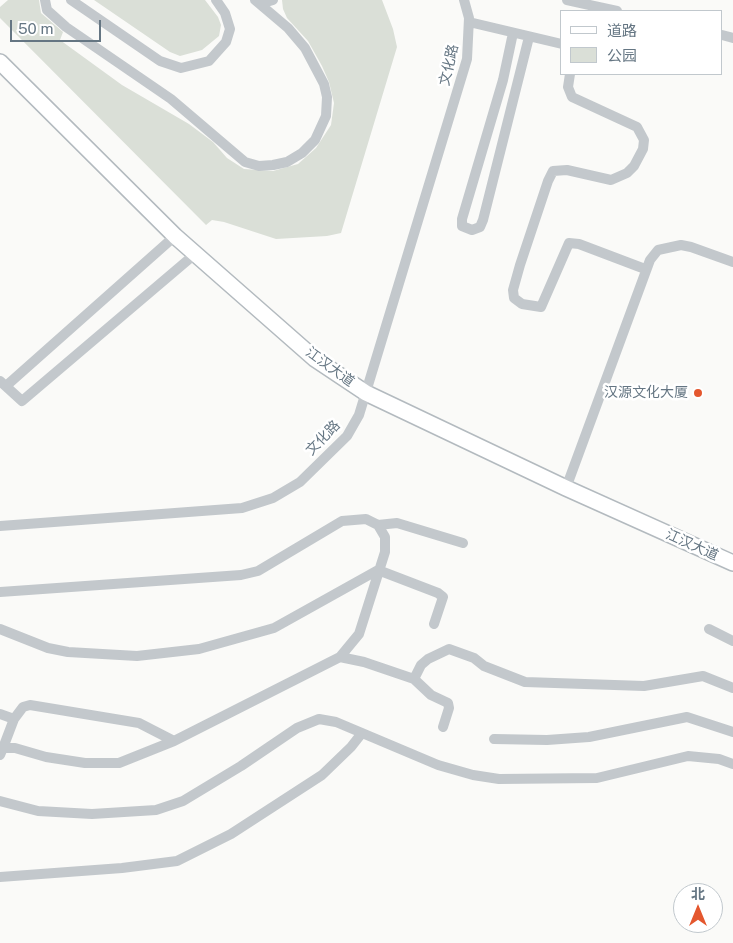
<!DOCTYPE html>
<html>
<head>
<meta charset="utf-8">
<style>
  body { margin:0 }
  #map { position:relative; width:733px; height:943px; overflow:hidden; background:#fafaf8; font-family:"Public Sans","Noto Sans SC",sans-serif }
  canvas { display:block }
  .legend { position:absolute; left:560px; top:10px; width:162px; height:65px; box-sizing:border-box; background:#fff; border:1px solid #c1c8cd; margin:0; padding:6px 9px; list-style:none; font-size:15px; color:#657683 }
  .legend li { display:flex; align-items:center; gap:10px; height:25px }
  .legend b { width:25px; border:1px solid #c1c8cd }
  .north { position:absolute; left:673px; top:883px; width:50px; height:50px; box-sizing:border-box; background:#fff; border:1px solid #c1c8cd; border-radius:50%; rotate:0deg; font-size:14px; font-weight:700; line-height:20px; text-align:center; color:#657683 }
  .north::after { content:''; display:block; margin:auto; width:18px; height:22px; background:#e4572e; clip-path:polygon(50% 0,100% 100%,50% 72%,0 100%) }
  .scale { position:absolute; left:10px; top:20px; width:91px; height:22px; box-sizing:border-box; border:2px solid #657683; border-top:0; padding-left:6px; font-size:15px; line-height:18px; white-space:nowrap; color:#657683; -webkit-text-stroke:4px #fff; paint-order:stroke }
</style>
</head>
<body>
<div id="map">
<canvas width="733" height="943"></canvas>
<ul class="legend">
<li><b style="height:6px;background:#fff"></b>道路</li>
<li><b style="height:14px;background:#dadfd7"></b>公园</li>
</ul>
<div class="north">北</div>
<div class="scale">50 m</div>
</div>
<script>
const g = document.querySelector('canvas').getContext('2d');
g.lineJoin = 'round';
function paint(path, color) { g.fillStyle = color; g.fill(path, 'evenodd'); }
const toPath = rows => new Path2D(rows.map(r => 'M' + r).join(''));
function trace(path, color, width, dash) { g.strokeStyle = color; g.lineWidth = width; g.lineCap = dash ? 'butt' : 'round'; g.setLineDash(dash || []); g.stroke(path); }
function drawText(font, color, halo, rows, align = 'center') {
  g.font = font + ' "Public Sans","Noto Sans SC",sans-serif'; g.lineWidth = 5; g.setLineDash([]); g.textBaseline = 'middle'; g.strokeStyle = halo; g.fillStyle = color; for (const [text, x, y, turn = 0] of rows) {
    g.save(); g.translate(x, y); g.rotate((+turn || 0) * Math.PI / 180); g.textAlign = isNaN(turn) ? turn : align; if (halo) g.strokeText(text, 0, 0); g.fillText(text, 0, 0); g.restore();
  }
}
const green = toPath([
  [8,0,39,0,41,13,63,32,60,40,122,85,189,124,213,142,227,158,244,169,273,171,298,164,316,148,331,125,334,103,329,82,322,66,308,41,287,18,283,9,282,0,382,0,393,29,397,47,341,233,327,236,276,239,224,222,212,220,206,225,0,18,0,7],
  [94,0,205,0,218,17,221,25,219,36,202,50,180,56,170,52]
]);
const street = toPath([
  [45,0,47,10,66,27,171,99,245,162,259,166,273,165,287,162,302,153,315,140,326,116,327,97,324,84,305,48,288,28,255,0],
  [71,0,160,61,181,68,209,61,226,42,230,29,225,13,216,0],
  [256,0,263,3,273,0],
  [567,0,617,11],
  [469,22,562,44],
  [513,33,503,80,462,219,462,226,472,230,480,227,483,220,529,37],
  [722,35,733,38],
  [570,74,568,87,572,97,637,127,644,140,643,149,634,166,627,173,611,180,567,170,553,171,548,181,520,265,513,290,514,298,522,304,541,307,569,243,579,244,645,269],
  [0,381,22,401,195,254],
  [6,386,175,236],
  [566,488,650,260,658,250,681,245,691,247,733,262],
  [378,525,397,523,463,543],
  [0,526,242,508,273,498,300,482,347,436,359,415,467,59,469,18,464,0],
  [0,592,241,575,258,571,342,521,366,519,378,525,385,537,385,552,359,634,340,657,174,741,119,763,85,763,46,757,15,748,3,748,0,755],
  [0,629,48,648,68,652,137,656,199,649,274,628,378,570,438,593,443,597,434,624],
  [709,629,733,641],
  [340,657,364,662,414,679,421,665,428,659,449,649,474,658,484,666,525,682,644,686,703,676,733,688],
  [414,679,431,695,448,703,449,708,443,727],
  [0,714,14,719],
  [494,739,547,740,589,737,687,717,733,732],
  [3,748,14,719,23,707,30,705,139,723,174,741],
  [0,801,38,811,92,814,156,810,183,801,241,766,297,728,319,719,336,722,438,765,473,775,499,779,597,778,688,756,719,759,733,764],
  [0,877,122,868,177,861,231,834,322,775,351,747,362,733]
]);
const secondary = toPath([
  [0,62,175,236,315,359,366,393,566,488,733,563]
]);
const markers = [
  [698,393,5,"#e4572e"]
];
const streetNames = [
  ["文化路",449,65,-77],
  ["江汉大道",330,367,36],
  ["文化路",323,438,-46],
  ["江汉大道",692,545,24]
];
const poiNames = [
  ["汉源文化大厦",688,393]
];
paint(green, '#dadfd7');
trace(secondary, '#b3babf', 18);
trace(street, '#c3c8cc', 10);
trace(secondary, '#fff', 15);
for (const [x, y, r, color] of markers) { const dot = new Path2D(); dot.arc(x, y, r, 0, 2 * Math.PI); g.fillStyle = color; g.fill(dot); trace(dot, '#fff', 2); }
drawText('14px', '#657683', '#fff', streetNames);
drawText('14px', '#657683', '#fff', poiNames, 'right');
</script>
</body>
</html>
